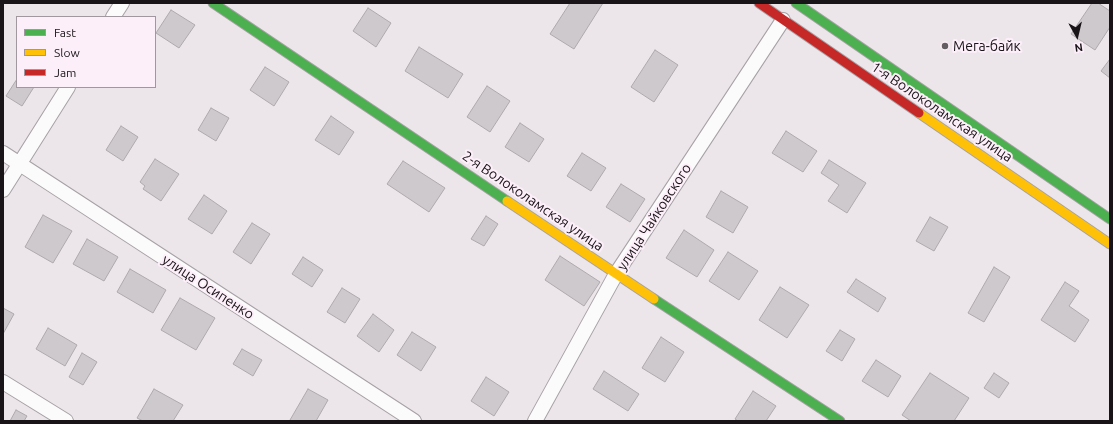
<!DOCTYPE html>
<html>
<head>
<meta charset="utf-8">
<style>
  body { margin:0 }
  #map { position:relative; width:1113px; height:424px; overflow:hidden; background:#ece6eb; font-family:Ubuntu,sans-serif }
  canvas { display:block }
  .frame { position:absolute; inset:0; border:4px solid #181417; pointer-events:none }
  .legend { position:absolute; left:16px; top:16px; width:140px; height:72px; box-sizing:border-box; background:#fdeff9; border:1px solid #a1979f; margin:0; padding:5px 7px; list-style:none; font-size:12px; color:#181417 }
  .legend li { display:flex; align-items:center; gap:8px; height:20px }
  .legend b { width:20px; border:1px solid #a1979f }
  .north { position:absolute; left:1057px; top:16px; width:40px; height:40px; -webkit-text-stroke:3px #fdeff9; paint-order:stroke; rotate:172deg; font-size:11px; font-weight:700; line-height:16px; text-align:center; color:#181417 }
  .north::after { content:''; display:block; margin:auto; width:14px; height:18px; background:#181417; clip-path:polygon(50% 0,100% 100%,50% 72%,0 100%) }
</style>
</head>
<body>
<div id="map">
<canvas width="1113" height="424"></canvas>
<div class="frame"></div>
<ul class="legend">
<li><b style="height:5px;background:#4caf50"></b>Fast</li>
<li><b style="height:5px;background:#ffc107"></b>Slow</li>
<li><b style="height:5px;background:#c62828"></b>Jam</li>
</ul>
<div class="north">N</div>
</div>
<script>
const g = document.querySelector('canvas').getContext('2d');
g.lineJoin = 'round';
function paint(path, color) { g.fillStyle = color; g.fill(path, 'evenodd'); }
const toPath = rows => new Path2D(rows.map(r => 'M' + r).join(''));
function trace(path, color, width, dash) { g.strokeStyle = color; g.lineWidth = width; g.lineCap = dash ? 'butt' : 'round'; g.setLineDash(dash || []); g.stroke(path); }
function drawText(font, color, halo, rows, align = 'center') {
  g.font = font + ' Ubuntu,sans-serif'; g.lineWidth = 4; g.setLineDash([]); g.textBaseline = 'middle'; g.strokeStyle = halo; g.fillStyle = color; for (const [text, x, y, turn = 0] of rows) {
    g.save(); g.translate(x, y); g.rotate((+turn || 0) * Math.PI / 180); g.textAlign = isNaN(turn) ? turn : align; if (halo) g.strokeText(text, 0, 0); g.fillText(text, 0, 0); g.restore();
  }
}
const building = toPath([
  [570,3,603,3,574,49,550,34,570,3],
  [1092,3,1098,3,1110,11,1110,27,1095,50,1071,34,1092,3],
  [368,8,391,23,376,47,353,31,368,8],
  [171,10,195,25,179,48,156,33,171,10],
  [419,47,463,74,448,98,405,71,419,47],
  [655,50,678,65,654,102,631,87,655,50],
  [1110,59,1110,78,1101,71,1110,59],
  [265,67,289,82,274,106,250,90,265,67],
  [17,79,17,87,34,87,22,106,6,96,17,79],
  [487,86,510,101,490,132,467,117,487,86],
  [211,108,229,118,216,141,198,130,211,108],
  [331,116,354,132,339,155,315,140,331,116],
  [520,123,544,139,529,162,505,147,520,123],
  [121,126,138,137,123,161,106,150,121,126],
  [786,131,817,151,803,172,772,153,786,131],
  [582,153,606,168,591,191,567,176,582,153],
  [155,159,179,174,161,201,143,189,145,186,140,182,155,159],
  [829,160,866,183,847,213,828,201,839,185,821,173,829,160],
  [403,161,445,188,429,212,387,184,403,161],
  [621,184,645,199,630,222,606,207,621,184],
  [721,191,748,207,733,233,706,217,721,191],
  [204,195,227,211,212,234,188,219,204,195],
  [43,215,72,231,53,263,25,247,43,215],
  [486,216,498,224,484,246,471,239,486,216],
  [930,217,948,227,934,251,916,241,930,217],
  [252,223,270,234,251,264,233,252,252,223],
  [684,230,714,250,697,277,666,258,684,230],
  [87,239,118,257,104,281,73,264,87,239],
  [728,252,758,271,739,300,709,281,728,252],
  [560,256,600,282,584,306,545,280,560,256],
  [303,257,323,270,312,287,292,274,303,257],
  [994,267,1010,277,984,322,968,313,994,267],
  [130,269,166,290,153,313,117,292,130,269],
  [856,279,886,298,878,312,847,292,856,279],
  [1065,282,1079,291,1069,306,1089,320,1075,342,1041,320,1065,282],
  [780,287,809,305,787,338,759,320,780,287],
  [342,288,360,299,345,323,327,312,342,288],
  [180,298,215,318,196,350,161,330,180,298],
  [3,308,14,314,3,334,3,308],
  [373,314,394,330,379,352,357,336,373,314],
  [48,328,77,345,65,366,36,349,48,328],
  [840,330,855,339,842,361,826,351,840,330],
  [412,332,436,347,421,371,397,355,412,332],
  [661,337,684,352,665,382,642,368,661,337],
  [242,349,262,360,253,376,233,364,242,349],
  [82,353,97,362,83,385,69,377,82,353],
  [876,360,901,376,888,397,862,381,876,360],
  [604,371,639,394,628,411,593,389,604,371],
  [930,373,969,398,954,421,911,421,902,415,930,373],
  [994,373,1009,383,999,398,984,388,994,373],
  [486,377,509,392,494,416,471,401,486,377],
  [154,389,183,405,173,421,143,421,137,418,154,389],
  [308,389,328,400,316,421,292,421,290,420,308,389],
  [753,391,776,406,766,421,738,421,735,419,753,391],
  [16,410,27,416,24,421,10,421,16,410]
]);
const street = toPath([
  [113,17,122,3],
  [3,153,414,421],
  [3,190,68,87],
  [3,382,66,421],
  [535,421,616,274,783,20]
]);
const fast = toPath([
  [213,3,507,201],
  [796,3,1110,219],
  [654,299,840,421]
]);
const slow = toPath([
  [919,113,1110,244],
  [507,201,654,299]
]);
const jam = toPath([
  [759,3,919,113]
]);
const markers = [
  [945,46,4,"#625e61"]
];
const poiNames = [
  ["Мега-байк",953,46]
];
const streetNames = [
  ["1-я Волоколамская улица",942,112,34],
  ["2-я Волоколамская улица",533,201,34],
  ["улица Чайковского",654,217,-57],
  ["улица Осипенко",208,287,33]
];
paint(building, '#cec9cd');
trace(building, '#aea9ad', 1);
trace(street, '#a6a1a5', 16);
trace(fast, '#a6a1a5', 11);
trace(slow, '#a6a1a5', 11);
trace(jam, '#a6a1a5', 11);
trace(street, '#fcfbfc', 14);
trace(fast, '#4caf50', 9);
trace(slow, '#ffc107', 9);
trace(jam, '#c62828', 9);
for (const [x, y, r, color] of markers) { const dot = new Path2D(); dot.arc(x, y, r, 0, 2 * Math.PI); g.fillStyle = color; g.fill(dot); trace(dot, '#fdeff9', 1.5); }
drawText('14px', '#181417', '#fdeff9', poiNames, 'left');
drawText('14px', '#181417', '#fdeff9', streetNames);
</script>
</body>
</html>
